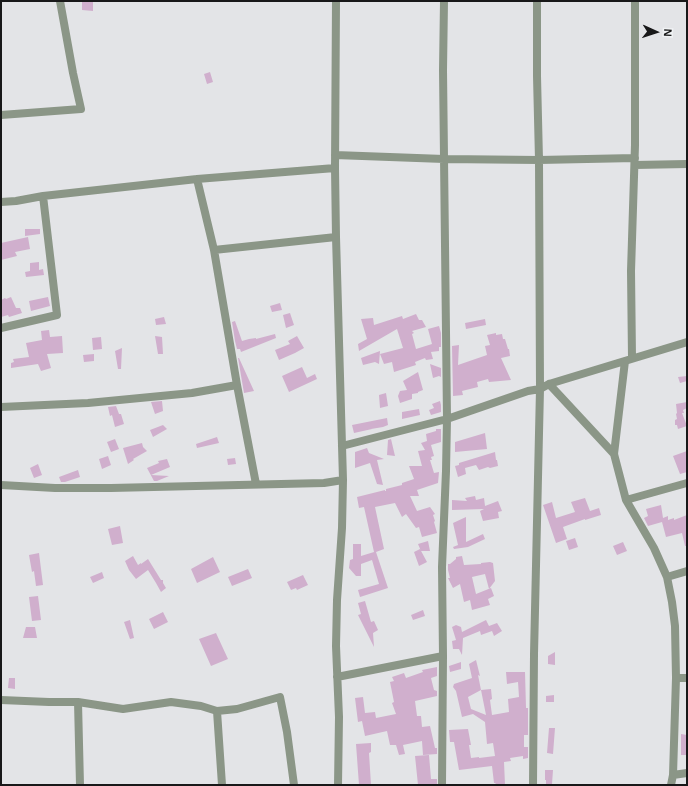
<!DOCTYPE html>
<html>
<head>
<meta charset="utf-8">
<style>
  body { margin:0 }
  #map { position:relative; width:688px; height:786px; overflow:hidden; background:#e3e4e7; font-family:Arial,sans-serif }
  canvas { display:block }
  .frame { position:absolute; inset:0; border:2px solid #181819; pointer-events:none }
  .north { position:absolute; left:636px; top:12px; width:40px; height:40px; -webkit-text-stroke:3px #f0f2f4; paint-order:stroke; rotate:93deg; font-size:11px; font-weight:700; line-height:16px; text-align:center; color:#181819 }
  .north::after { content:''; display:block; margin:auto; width:14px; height:18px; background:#181819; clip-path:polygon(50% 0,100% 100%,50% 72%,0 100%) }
</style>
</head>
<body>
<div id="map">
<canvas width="688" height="786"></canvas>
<div class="frame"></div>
<div class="north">N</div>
</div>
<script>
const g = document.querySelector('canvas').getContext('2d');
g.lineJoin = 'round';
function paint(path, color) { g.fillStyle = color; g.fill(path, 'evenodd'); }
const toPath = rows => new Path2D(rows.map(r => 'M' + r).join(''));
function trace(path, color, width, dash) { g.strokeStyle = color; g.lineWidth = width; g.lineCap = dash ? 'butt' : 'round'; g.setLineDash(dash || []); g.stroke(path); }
const building = toPath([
  [82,1,93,1,93,11,82,10],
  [210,72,213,82,207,84,204,74],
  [25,229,40,229,40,234,25,236],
  [28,237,30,249,15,252,17,256,1,260,1,243],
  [39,262,39,270,43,269,44,275,26,277,25,272,30,271,30,263],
  [11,297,16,308,20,308,22,313,9,317,8,315,1,317,1,300,5,298,6,299],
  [48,297,50,306,31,311,29,301],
  [280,303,282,310,272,312,270,306],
  [290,313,294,325,286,328,283,315],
  [416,314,419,320,422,320,426,327,412,331,414,333,412,334,416,349,432,344,428,329,439,326,441,333,441,347,439,347,439,351,431,352,433,359,426,360,425,358,415,362,416,365,394,372,392,362,384,364,380,354,403,348,397,329,359,351,358,344,367,339,361,319,373,318,374,325,402,316,403,319],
  [164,317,166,324,156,325,155,319],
  [485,319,486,325,466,329,465,323],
  [235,321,242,341,249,339,256,338,256,339,275,334,276,338,241,352,240,349,237,349,235,341,232,322],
  [49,330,50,337,62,336,63,353,47,354,51,368,41,371,38,364,11,368,11,363,14,362,13,359,29,357,26,343,42,340,41,331],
  [496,333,496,335,502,334,503,339,505,339,508,349,509,349,510,356,501,358,511,380,489,382,488,379,477,382,478,387,462,391,463,395,453,396,452,346,459,345,458,365,487,355,485,346,490,345,487,335],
  [155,336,162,337,163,354,158,354],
  [297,336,304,348,295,353,279,360,275,350,290,344,288,341],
  [101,337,102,349,93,350,92,338],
  [122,348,121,369,118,369,115,351],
  [380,351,379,364,375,362,363,365,361,358],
  [94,354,94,361,84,362,83,355],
  [238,358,239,358,254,391,244,393],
  [430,364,441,368,441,377,439,376,433,378],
  [302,367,307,378,315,374,317,379,289,392,282,376],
  [418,372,423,390,418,392,418,393,412,394,412,399,400,403,398,396,400,391,407,390,403,381],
  [687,376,687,381,680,383,678,377],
  [386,393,388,406,380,408,379,395],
  [162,401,163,411,155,414,151,402],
  [440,401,441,405,441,412,431,415,429,410,434,408,432,404],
  [687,402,687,408,683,410,684,413,682,413,687,426,678,429,677,425,675,425,675,420,677,419,676,414,677,413,676,404],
  [116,406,119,414,121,414,124,424,115,427,112,415,110,416,108,407],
  [419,409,420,415,402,419,402,412],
  [387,418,388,425,383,427,371,429,372,429,354,433,352,425],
  [163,425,167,429,153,437,150,430],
  [436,429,441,429,441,442,431,445,434,456,431,457,432,460,430,460,434,473,439,472,438,483,417,490,419,496,410,496,417,511,430,507,435,514,433,515,435,521,434,522,437,533,422,537,419,527,416,528,406,514,402,517,395,503,375,507,384,549,376,552,388,588,360,597,358,590,379,584,372,560,361,564,361,576,356,576,349,568,350,560,353,559,353,544,361,544,361,556,374,552,364,507,359,508,357,497,385,490,385,491,386,491,386,489,402,485,402,483,414,479,409,466,422,466,418,451,425,450,421,443,427,441,426,434,436,431],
  [485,433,487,449,455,452,455,442],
  [217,437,219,443,197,448,196,444],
  [115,439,119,449,111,452,107,442],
  [391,439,395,456,387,455,388,440],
  [142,443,143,447,147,451,133,459,134,460,128,464,123,448],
  [367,448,369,453,384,459,377,460,383,485,377,484,370,463,355,468,355,452],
  [687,451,687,461,686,462,687,472,680,474,673,456],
  [495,452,496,460,497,460,498,466,490,468,488,467,479,470,476,465,465,468,466,474,458,477,455,466,459,465,459,463],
  [108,456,111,465,102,469,99,459],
  [235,458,236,464,228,465,227,459],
  [167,459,170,467,151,475,169,476,157,481,154,481,147,468,159,463,158,461],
  [38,464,42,475,34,478,30,468],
  [78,470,80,477,65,482,61,482,59,477],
  [475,496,476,500,484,498,485,506,498,501,502,511,498,512,499,518,483,521,480,511,484,509,452,510,452,500,467,501,465,498],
  [585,498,590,511,599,508,601,515,585,520,585,519,563,527,567,539,556,543,543,505,552,502,556,518,575,512,571,502],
  [661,505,663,518,668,516,668,520,674,518,674,520,687,515,687,546,685,546,682,533,666,537,662,522,648,526,644,518,648,516,646,509],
  [466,517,466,542,483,534,485,539,468,547,454,549,453,547,458,545,453,523],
  [120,526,123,543,112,545,108,529],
  [575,538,578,547,569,550,566,541],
  [428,541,430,551,421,551,418,544],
  [623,542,627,551,617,555,613,546],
  [420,549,427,562,419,566,414,552],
  [39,553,43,585,36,586,34,571,32,572,29,555],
  [133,556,138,565,141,563,141,564,148,559,161,580,163,580,163,583,166,588,161,592,156,583,148,570,136,579,129,570,125,561],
  [462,556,464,565,481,564,481,563,490,562,493,563,495,581,489,589,485,574,472,577,476,594,491,588,494,596,488,599,490,605,472,610,470,600,464,602,460,584,453,588,448,578,450,578,448,570,448,564,450,564,456,559,456,557],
  [213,557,220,572,197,583,191,569],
  [248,569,252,578,232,586,228,577],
  [102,572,104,578,93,583,90,577],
  [303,575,308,585,297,590,296,588,291,590,287,582],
  [38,596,41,620,32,621,29,597],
  [365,601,371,622,374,621,378,630,373,633,374,647,358,615,361,614,358,603],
  [423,610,425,616,413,620,411,615],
  [163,612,168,622,154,629,149,619],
  [130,620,134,638,130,639,124,622],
  [486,620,489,626,497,623,502,631,494,636,492,631,481,635,480,631,463,638,462,655,459,649,453,649,452,641,456,640,452,627,456,625,461,627,462,632],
  [26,627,35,627,37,638,23,638],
  [216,633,228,659,211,666,199,639],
  [555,652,555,665,548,664,548,656],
  [476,660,480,676,478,675,481,690,468,697,471,709,486,715,481,690,491,689,492,699,490,700,492,715,509,712,508,699,519,697,518,682,507,684,506,672,525,672,526,708,528,708,528,735,524,735,524,747,528,747,528,758,523,759,523,756,510,758,511,761,504,762,505,785,494,785,496,783,494,783,492,766,459,770,454,742,450,742,449,730,468,729,471,745,469,745,471,758,479,757,479,758,495,756,493,743,487,744,485,722,473,714,462,717,456,691,453,687,454,684,472,678,469,664],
  [461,662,461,669,450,672,449,666],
  [437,667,437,676,431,678,434,690,437,691,437,696,415,701,417,716,421,716,422,727,430,726,435,748,437,748,437,754,423,755,422,741,403,745,405,754,399,755,396,745,390,745,387,731,365,736,362,721,358,722,355,698,363,697,365,713,375,712,376,718,396,714,392,703,394,702,390,682,394,681,392,677,404,673,406,678,423,672,422,670],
  [9,678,15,678,15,689,8,688],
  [554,695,554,702,546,702,546,696],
  [549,728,555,728,553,754,547,753],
  [681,734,687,735,687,755,681,755],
  [371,743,371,752,369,753,371,785,359,785,356,744],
  [429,755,431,779,437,779,437,785,418,785,415,756],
  [545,770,553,770,552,784,546,784,546,780,545,780]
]);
const street = toPath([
  [336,1,335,168,336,237,343,480,342,528,337,600,336,646,339,717,338,785],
  [1,115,81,109,73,73,60,1],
  [335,155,444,159,539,160,635,158],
  [635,165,687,164],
  [197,179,214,250,237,385,256,484],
  [1,202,16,201,43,196,197,179,335,168],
  [214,250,336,237],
  [1,328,57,315,43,196],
  [632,358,631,271,635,145,635,1],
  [625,361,614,454,626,500,654,548,667,577,672,602,675,626,676,678,673,775,671,785],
  [549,384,614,454],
  [1,407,88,403,192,393,237,385],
  [342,446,447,419,528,391,540,389,549,384,687,342],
  [1,485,55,488,111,488,324,483,343,480],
  [626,500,687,483],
  [667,577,687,571],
  [337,677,443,656],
  [676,678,687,678],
  [1,700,49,702,78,702,123,709,171,702,201,706,217,711,237,709,280,697,287,732,294,785],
  [78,702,80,785],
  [217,711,222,785],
  [673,775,687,773],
  [442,785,443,656,442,567,446,471,447,419,443,70,444,1],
  [533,785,534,654,540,389,539,160,537,76,537,1]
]);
paint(building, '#d0afcd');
trace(street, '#8b9687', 8);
</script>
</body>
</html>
